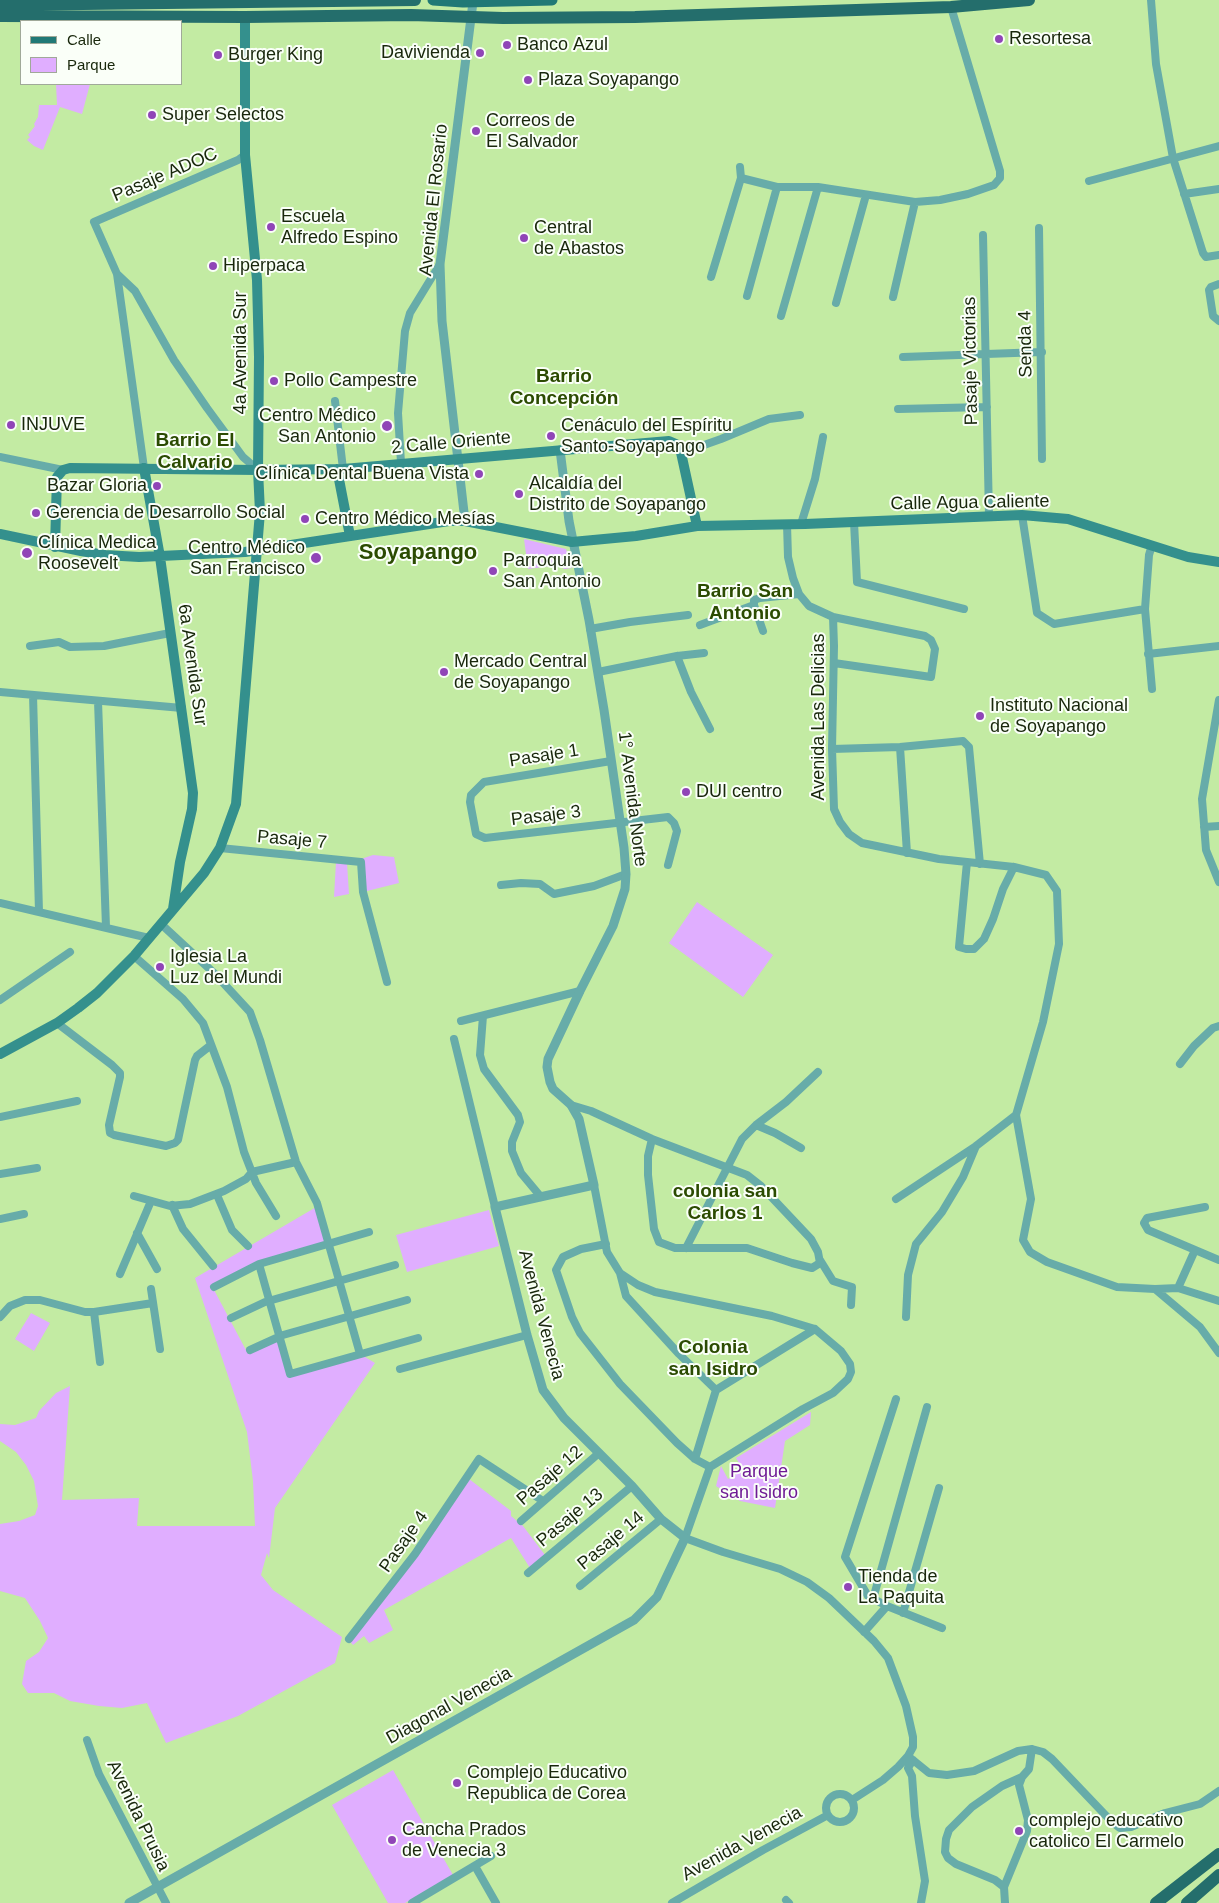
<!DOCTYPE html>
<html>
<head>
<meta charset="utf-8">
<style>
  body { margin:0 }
  #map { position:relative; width:1219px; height:1903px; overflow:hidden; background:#c3eba3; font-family:Helvetica,sans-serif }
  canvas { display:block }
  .legend { position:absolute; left:20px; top:20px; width:162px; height:65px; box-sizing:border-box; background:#fafff8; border:1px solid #a0a999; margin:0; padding:6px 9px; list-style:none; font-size:15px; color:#18270b }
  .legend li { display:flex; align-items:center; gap:10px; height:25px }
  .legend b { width:25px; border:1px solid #a0a999 }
</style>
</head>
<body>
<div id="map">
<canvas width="1219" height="1903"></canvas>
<ul class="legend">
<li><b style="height:6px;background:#217976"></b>Calle</li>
<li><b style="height:14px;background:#e0aeff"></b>Parque</li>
</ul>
</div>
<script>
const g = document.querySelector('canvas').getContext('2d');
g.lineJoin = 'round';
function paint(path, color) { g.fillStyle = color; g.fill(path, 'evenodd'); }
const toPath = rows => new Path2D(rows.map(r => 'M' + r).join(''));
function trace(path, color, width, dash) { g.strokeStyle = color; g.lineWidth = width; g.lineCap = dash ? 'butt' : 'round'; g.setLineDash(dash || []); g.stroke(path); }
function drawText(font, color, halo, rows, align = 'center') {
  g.font = font + ' Helvetica,sans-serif'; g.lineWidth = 4; g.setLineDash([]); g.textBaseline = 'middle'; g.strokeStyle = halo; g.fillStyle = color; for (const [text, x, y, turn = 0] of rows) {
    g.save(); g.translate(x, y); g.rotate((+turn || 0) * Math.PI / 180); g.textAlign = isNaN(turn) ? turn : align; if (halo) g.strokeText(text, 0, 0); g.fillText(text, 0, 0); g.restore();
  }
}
const green = toPath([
  [56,84,90,84,82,114,60,107,43,150,34,146,27,140,30,137,28,135,35,126,34,124,38,117,39,105,57,105],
  [524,539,566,549,572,568,564,569,559,565,528,569],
  [373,855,394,857,399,883,363,892,361,859],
  [336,862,347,863,349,894,334,897],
  [697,902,773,955,743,997,669,943],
  [318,1206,328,1244,261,1263,213,1288,247,1352,280,1339,290,1374,360,1354,375,1363,275,1508,269,1558,267,1553,261,1575,273,1590,342,1637,335,1663,238,1716,166,1743,147,1703,122,1708,99,1706,70,1701,54,1693,28,1693,22,1684,26,1661,39,1652,48,1638,40,1621,25,1598,0,1591,0,1524,19,1521,35,1515,38,1506,34,1481,26,1465,16,1452,0,1441,0,1424,15,1425,36,1418,39,1411,56,1393,70,1386,62,1500,139,1498,137,1526,255,1526,253,1481,247,1432,195,1278],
  [489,1210,499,1246,407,1272,396,1235],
  [31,1313,50,1323,34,1351,15,1339],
  [811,1412,810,1425,785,1441,775,1508,740,1501,716,1486,721,1466,728,1479,743,1470,736,1458],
  [469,1479,511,1511,511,1516,523,1526,545,1555,530,1568,511,1538,384,1610,393,1630,369,1643,364,1636,353,1645,349,1640],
  [393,1770,453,1875,405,1903,388,1903,332,1805]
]);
const minor = toPath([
  [1151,0,1156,64,1173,158,1203,253,1206,257,1219,255],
  [740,167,741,178,777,187,818,187,915,202,940,200,968,194,994,185,1000,178,1000,171,951,7],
  [1089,181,1219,146],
  [1184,194,1219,189],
  [1039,228,1042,459],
  [983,235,989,516],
  [117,274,135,291,174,360,207,408,243,457,258,470],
  [711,277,741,178],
  [1219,284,1211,287,1209,290,1213,316,1219,321],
  [747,296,777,187],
  [893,297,915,202],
  [836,303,866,195],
  [781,316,818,187],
  [903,357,1042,352],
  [335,401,343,469],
  [898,409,987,407],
  [680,448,704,445,721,439,769,419,800,415],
  [0,457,63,470],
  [401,463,398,413,405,331,410,313,440,264],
  [144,468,117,274,94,222,238,160,245,155],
  [1022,515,1037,613,1054,624,1145,609],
  [854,522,857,582,964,609],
  [787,524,788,557,793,578,799,594,809,606,833,617,925,636,931,640,935,649,931,677,834,663],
  [801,524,815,479,823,437],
  [833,617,834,646,832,749,834,809,840,822,849,834,862,843,939,859,1014,867,1046,875,1057,891,1059,944,1043,1022,1016,1115,1031,1199,1023,1240,1030,1252,1047,1262,1117,1287,1155,1289,1200,1327,1219,1353],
  [700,625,754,605],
  [590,629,630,622,688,615],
  [763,631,754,605,754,600,760,598,799,594],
  [30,646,59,642,70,647,104,646,170,633],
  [1148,654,1219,646],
  [677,656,691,692,710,729],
  [598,672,677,656,704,653],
  [1152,689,1145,609,1149,555,1152,545],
  [0,692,182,708],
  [33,695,39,912],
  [1219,700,1202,799,1206,850,1219,882],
  [98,701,106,927],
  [900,747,907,853],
  [832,749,900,747,963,741,969,747,980,864],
  [611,761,484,782,471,795,470,802,476,834,485,838,668,817,674,823,677,831,668,865],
  [1204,827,1219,826],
  [220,848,361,862,363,892,387,982],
  [967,862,959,947,966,949,974,949,984,939,993,919,1003,889,1014,867],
  [501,885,521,883,540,884,554,894,594,886,626,874],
  [0,903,149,938],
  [161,924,215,974,250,1012,260,1040,296,1162,317,1203,360,1354],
  [134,956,183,999,203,1023,227,1087,244,1152,256,1183,276,1216],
  [0,1000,70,952],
  [483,1016,480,1055,484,1069,518,1115,520,1122,512,1142,512,1151,521,1173,541,1197],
  [461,1021,580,991],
  [57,1023,112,1065,120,1073,120,1077,109,1125,110,1133,114,1135,166,1146,175,1143,178,1140,195,1060,197,1056,211,1045],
  [454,1039,495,1207],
  [1180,1064,1194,1046,1213,1028,1219,1026],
  [571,1105,591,1111,652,1139,747,1175,761,1186,811,1239,818,1252,820,1263,812,1268,792,1263,747,1248,675,1248,659,1242,654,1229,648,1175,648,1156,652,1139],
  [0,1117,77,1101],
  [756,1125,775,1133,801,1148],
  [0,1174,37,1168],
  [594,1185,607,1252,620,1273,638,1285,655,1292,772,1316,815,1329,841,1351,850,1364,851,1372,848,1379,833,1393,803,1409,710,1467],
  [217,1195,232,1230,248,1246],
  [134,1196,170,1206,190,1204,224,1191,246,1179,252,1172,296,1162],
  [896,1199,976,1146,1016,1115],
  [172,1205,183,1229,213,1266],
  [1205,1207,1147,1218,1144,1223,1148,1230,1219,1260],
  [0,1219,24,1214],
  [137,1233,157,1269],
  [606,1244,581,1249,563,1257,556,1270,572,1317,580,1333,620,1384,677,1443,695,1459,710,1467],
  [686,1248,742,1139,756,1125,786,1102,818,1072],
  [820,1260,833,1281,852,1287,851,1305],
  [259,1264,290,1374,418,1338],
  [620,1273,626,1296,679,1354,716,1390],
  [120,1274,151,1201],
  [214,1287,259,1264,369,1232],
  [1178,1288,1195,1250],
  [151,1289,160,1349],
  [1155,1289,1178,1288,1219,1301],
  [94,1312,100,1362],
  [0,1317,10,1306,25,1300,40,1300,85,1312,94,1312,153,1303],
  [906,1317,908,1275,916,1244,942,1212,963,1177,976,1146],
  [231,1318,265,1302,395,1265],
  [250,1350,283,1335,407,1300],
  [400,1369,527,1335],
  [896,1399,845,1557,868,1596,887,1606,942,1628],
  [695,1459,716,1390,815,1329],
  [710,1467,685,1538,723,1552,780,1569,807,1582,829,1598,874,1641,888,1658,906,1706,913,1737,913,1747,908,1756,898,1767,883,1780,852,1800],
  [521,1521,599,1453],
  [528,1573,632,1486],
  [580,1586,661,1519],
  [873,1599,927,1407],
  [903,1613,939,1488],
  [864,1632,887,1606],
  [349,1639,415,1554,479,1459,543,1501],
  [87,1740,99,1774,166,1903],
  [908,1756,929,1773,947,1775,974,1771,1018,1751,1032,1749,1043,1752,1052,1759,1112,1822,1120,1828,1131,1827,1165,1813,1200,1804,1219,1791],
  [913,1760,908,1768,912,1776,915,1816,925,1881,921,1903],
  '826 1808a14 14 0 1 1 28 0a14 14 0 1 1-28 0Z',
  [475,1866,496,1903],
  [1004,1887,995,1880,956,1864,948,1858,945,1852,946,1839,949,1830,972,1807,1002,1786,1022,1777],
  [786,1900,789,1903],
  [412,1903,491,1856],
  [672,1903,763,1850,828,1815],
  [1005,1903,1004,1887,1027,1831,1028,1820,1019,1785,1022,1777,1029,1769,1032,1749]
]);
const tertiary = toPath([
  [465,521,442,321,440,264,473,2],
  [129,1903,634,1620,657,1597,685,1538,661,1519,632,1486,564,1418,543,1390,527,1335,495,1207,594,1185,579,1119,571,1105,553,1089,550,1082,547,1067,548,1059,580,991,613,926,625,889,626,874,624,848,604,710,589,620,569,521,560,450]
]);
const secondary = toPath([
  [144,468,160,557,193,793,192,809,180,862,173,909],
  [337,469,350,536],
  [0,534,81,551,105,555,139,557,245,552,449,521,465,521,572,542,636,536,697,526,805,524,1022,515,1068,519,1188,557,1219,562],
  [55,547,57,477,63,470,70,468,258,470,343,469,669,441,676,444,680,448,697,526],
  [0,1054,57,1023,78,1008,97,993,134,956,204,873,220,848,236,804,260,512,258,470,259,357,257,280,245,155,245,17]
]);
const primary = toPath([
  [433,0,463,2,552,0]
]);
const trunk = toPath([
  [0,5,415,0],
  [0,16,245,17,411,15,503,18,635,17,951,7,1029,0],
  [1156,1903,1219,1854],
  [1187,1903,1219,1875]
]);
const markers = [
  [999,39,5,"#9045b7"],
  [507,45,5,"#9045b7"],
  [480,53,5,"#9045b7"],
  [218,55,5,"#9045b7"],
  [528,80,5,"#9045b7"],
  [152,115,5,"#9045b7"],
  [476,131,5,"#9045b7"],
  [271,227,5,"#9045b7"],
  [524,238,5,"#9045b7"],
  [213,266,5,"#9045b7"],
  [274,381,5,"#9045b7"],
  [11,425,5,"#9045b7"],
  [387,426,6,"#9045b7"],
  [551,436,5,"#9045b7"],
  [479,474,5,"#9045b7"],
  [157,486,5,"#9045b7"],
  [519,494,5,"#9045b7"],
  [36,513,5,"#9045b7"],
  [305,519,5,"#9045b7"],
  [27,553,6,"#9045b7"],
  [316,558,6,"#9045b7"],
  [493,571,5,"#9045b7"],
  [444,672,5,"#9045b7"],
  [980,716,5,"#9045b7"],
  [686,792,5,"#9045b7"],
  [160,967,5,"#9045b7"],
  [848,1587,5,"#9045b7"],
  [457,1783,5,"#9045b7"],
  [1019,1831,5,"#9045b7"],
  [392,1840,5,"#9045b7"]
];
const poiNames = [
  ["Resortesa",1009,39],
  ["Banco Azul",517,45],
  ["Davivienda",470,53,"right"],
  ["Burger King",228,55],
  ["Plaza Soyapango",538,80],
  ["Super Selectos",162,115],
  ["Correos de",486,121],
  ["El Salvador",486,142],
  ["Escuela",281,217],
  ["Alfredo Espino",281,238],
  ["Central",534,228],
  ["de Abastos",534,249],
  ["Hiperpaca",223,266],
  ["Pollo Campestre",284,381],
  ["Centro Médico",376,416,"right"],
  ["San Antonio",376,437,"right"],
  ["INJUVE",21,425],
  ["Cenáculo del Espíritu",561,426],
  ["Santo-Soyapango",561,447],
  ["Clínica Dental Buena Vista",469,474,"right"],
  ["Alcaldía del",529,484],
  ["Distrito de Soyapango",529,505],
  ["Bazar Gloria",147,486,"right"],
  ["Gerencia de Desarrollo Social",46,513],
  ["Centro Médico Mesías",315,519],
  ["Clínica Medica",38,543],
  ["Roosevelt",38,564],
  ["Centro Médico",305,548,"right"],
  ["San Francisco",305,569,"right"],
  ["Parroquia",503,561],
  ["San Antonio",503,582],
  ["Mercado Central",454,662],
  ["de Soyapango",454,683],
  ["Instituto Nacional",990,706],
  ["de Soyapango",990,727],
  ["DUI centro",696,792],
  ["Iglesia La",170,957],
  ["Luz del Mundi",170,978],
  ["Tienda de",858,1577],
  ["La Paquita",858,1598],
  ["Complejo Educativo",467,1773],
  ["Republica de Corea",467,1794],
  ["complejo educativo",1029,1821],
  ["catolico El Carmelo",1029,1842],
  ["Cancha Prados",402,1830],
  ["de Venecia 3",402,1851]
];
const streetNames = [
  ["Pasaje ADOC",165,175,-23],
  ["Avenida El Rosario",434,200,-84],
  ["Senda 4",1026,344,-91],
  ["4a Avenida Sur",241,353,-90],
  ["Pasaje Victorias",971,361,-91],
  ["2 Calle Oriente",451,443,-5],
  ["Calle Agua Caliente",970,503,-1],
  ["6a Avenida Sur",192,665,82],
  ["Avenida Las Delicias",819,717,-90],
  ["Pasaje 1",544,756,-9],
  ["1° Avenida Norte",632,799,83],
  ["Pasaje 3",546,816,-7],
  ["Pasaje 7",292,840,5],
  ["Avenida Venecia",541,1315,75],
  ["Pasaje 12",550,1476,-41],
  ["Pasaje 13",570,1518,-40],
  ["Pasaje 14",611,1541,-40],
  ["Pasaje 4",404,1542,-55],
  ["Diagonal Venecia",449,1706,-29],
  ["Avenida Prusia",138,1816,64],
  ["Avenida Venecia",742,1844,-29]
];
const parkNames = [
  ["Parque",759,1472],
  ["san Isidro",759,1493]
];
const neighbourhoodNames = [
  ["Barrio",564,377],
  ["Concepción",564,399],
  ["Barrio El",195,441],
  ["Calvario",195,463],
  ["Barrio San",745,592],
  ["Antonio",745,614],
  ["colonia san",725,1192],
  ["Carlos 1",725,1214],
  ["Colonia",713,1348],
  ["san Isidro",713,1370]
];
const districtNames = [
  ["Soyapango",418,553]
];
paint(green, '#e0aeff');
trace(minor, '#67aca9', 8);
trace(tertiary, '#67aca9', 9);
trace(secondary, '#34908d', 10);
trace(primary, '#217976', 11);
trace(trunk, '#246e6c', 12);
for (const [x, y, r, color] of markers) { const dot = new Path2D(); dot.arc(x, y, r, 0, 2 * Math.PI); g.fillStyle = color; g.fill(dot); trace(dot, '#fafff8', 2); }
drawText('18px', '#18270b', '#fafff8', poiNames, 'left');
drawText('18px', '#18270b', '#fafff8', streetNames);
drawText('18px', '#6e1a94', '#fafff8', parkNames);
drawText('bold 19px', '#2b4b01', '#fafff8', neighbourhoodNames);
drawText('bold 22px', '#2b4b01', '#fafff8', districtNames);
</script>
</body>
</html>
